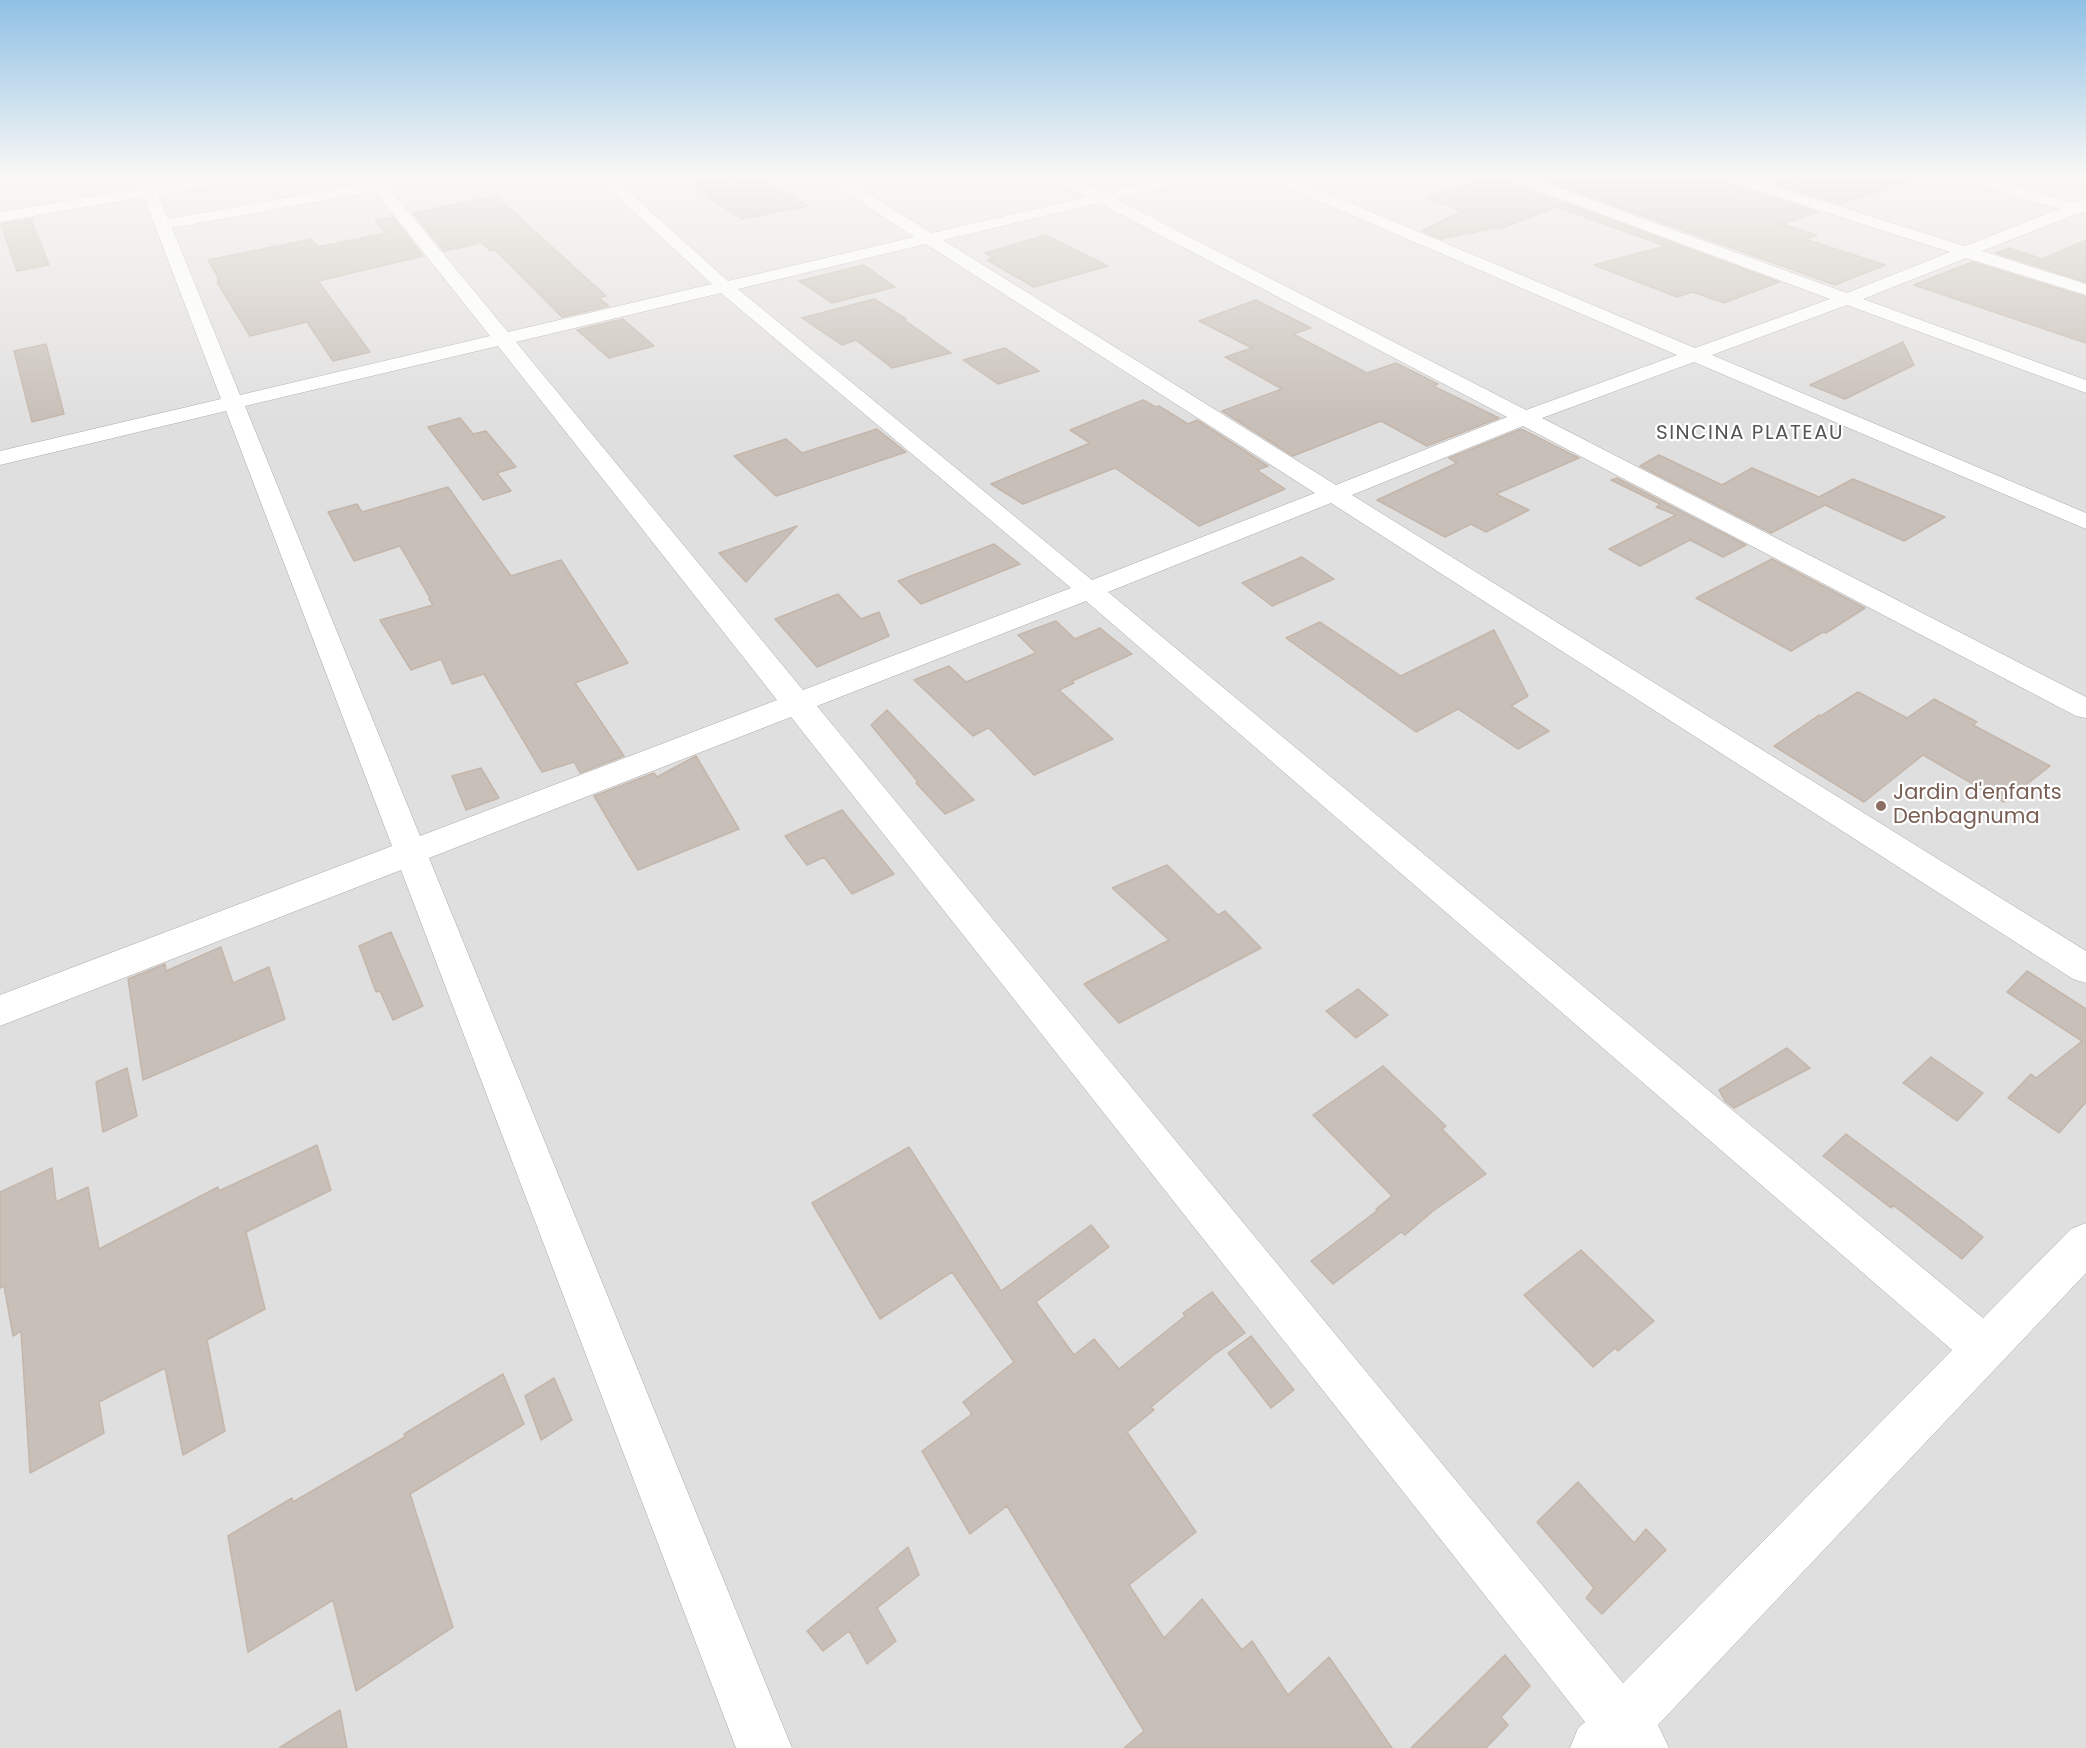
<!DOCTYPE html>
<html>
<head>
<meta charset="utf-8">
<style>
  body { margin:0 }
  canvas { display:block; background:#f2efe9 }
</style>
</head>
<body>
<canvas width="2086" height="1748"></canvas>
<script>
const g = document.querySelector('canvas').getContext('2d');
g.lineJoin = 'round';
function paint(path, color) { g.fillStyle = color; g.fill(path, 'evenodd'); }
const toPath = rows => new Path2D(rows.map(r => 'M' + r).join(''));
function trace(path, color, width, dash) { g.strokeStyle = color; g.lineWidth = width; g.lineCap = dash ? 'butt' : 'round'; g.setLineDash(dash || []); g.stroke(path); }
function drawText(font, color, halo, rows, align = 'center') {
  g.font = font + ' Poppins,sans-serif'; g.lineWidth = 4.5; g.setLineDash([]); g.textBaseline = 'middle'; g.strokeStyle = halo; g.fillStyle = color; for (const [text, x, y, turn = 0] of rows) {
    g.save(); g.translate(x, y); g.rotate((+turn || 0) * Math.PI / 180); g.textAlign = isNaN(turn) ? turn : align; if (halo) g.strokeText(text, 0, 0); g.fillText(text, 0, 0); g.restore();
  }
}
const residential = toPath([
  [0,175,2086,175,2086,1748,0,1748]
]);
const building = toPath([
  [736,175,755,175,808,206,742,219,690,185,736,175],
  [1500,175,1503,180,1779,282,1724,303,1693,292,1677,297,1594,265,1665,246,1557,207,1499,229,1495,228,1441,239,1422,231,1462,211,1426,197,1500,175],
  [1529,175,1715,175,1718,180,1744,188,1744,194,1753,191,1818,212,1783,224,1817,235,1805,239,1885,265,1835,285,1529,175],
  [1802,175,1911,175,1912,180,1840,204,1774,184,1802,175],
  [496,196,606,296,599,298,609,306,562,317,495,250,491,251,481,243,444,251,413,213,496,196],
  [393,217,423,256,318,281,370,352,333,361,307,322,250,336,217,282,219,282,217,276,208,260,311,239,318,247,386,233,375,221,393,217],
  [31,219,49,265,17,271,1,224,31,219],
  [1046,235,1108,266,1034,287,987,260,994,258,985,253,1046,235],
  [2086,240,2086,282,1996,253,2009,248,2042,259,2086,240],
  [1972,262,2086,297,2086,343,1914,285,1972,262],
  [864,265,895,287,832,303,799,281,864,265],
  [874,299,906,319,903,319,951,353,892,368,856,340,842,345,802,318,874,299],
  [1256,300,1311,328,1293,334,1367,373,1396,363,1438,384,1433,386,1499,418,1427,446,1381,421,1293,456,1222,411,1282,389,1225,357,1252,348,1199,321,1256,300],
  [623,319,654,346,609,358,577,330,623,319],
  [1903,342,1914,365,1845,399,1810,385,1903,342],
  [46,344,64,414,32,422,14,351,46,344],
  [1005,348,1039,371,998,384,963,360,1005,348],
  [1143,400,1156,407,1159,406,1188,424,1197,420,1268,466,1257,470,1285,489,1199,526,1115,468,1023,504,991,484,1090,443,1070,430,1143,400],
  [460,418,473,434,486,431,516,467,497,473,511,491,483,500,428,427,460,418],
  [877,429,906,452,776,496,734,456,786,439,802,453,877,429],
  [1521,429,1579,458,1496,494,1529,510,1486,532,1471,524,1445,537,1377,500,1457,463,1449,458,1521,429],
  [1659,455,1722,485,1752,468,1819,497,1853,479,1945,517,1904,541,1825,505,1771,533,1640,466,1659,455],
  [1617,478,1746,545,1723,557,1690,540,1640,566,1609,549,1676,515,1656,507,1660,504,1611,480,1617,478],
  [448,487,511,576,561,560,628,663,575,683,624,756,580,773,574,762,542,772,484,674,452,684,441,659,411,670,380,620,433,605,429,599,430,598,400,546,354,561,328,512,357,504,362,512,448,487],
  [797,526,746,582,719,553,797,526],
  [994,544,1020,564,921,604,898,581,994,544],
  [1302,557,1334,579,1272,606,1242,583,1302,557],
  [1772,559,1865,608,1826,633,1823,632,1791,651,1696,598,1772,559],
  [838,594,861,619,879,612,889,636,817,667,775,619,838,594],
  [1056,621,1075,639,1100,628,1132,654,1072,681,1074,683,1059,690,1113,739,1034,775,990,729,988,728,973,736,914,680,949,666,966,682,1036,653,1018,635,1056,621],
  [1320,622,1401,676,1494,630,1528,696,1511,706,1549,731,1518,749,1458,709,1416,732,1286,638,1320,622],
  [1858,692,1907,718,1934,699,1977,722,1973,725,2050,766,2004,802,1923,755,1864,802,1774,746,1819,715,1821,716,1858,692],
  [887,710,974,800,945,814,916,783,918,782,871,725,887,710],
  [696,756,739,829,638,870,594,796,654,773,657,777,696,756],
  [481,768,499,798,466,810,452,776,481,768],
  [842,810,894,874,852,894,824,857,807,865,785,836,842,810],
  [1167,865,1218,915,1225,911,1261,948,1119,1023,1084,984,1169,940,1112,888,1167,865],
  [391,932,423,1006,393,1020,380,991,376,992,359,946,391,932],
  [221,947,233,983,269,967,285,1019,143,1080,128,979,165,964,166,971,221,947],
  [2027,971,2086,1009,2086,1102,2059,1133,2008,1098,2031,1074,2036,1078,2082,1041,2007,992,2027,971],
  [1358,989,1388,1015,1356,1038,1326,1011,1358,989],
  [1787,1048,1810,1068,1734,1108,1725,1101,1719,1090,1787,1048],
  [1931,1057,1983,1093,1957,1121,1903,1083,1931,1057],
  [1383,1066,1446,1126,1442,1129,1486,1174,1433,1211,1405,1235,1401,1232,1333,1284,1311,1261,1378,1210,1376,1209,1392,1196,1313,1115,1383,1066],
  [127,1068,137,1116,103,1132,96,1082,127,1068],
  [1846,1134,1936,1201,1983,1237,1962,1259,1893,1205,1891,1208,1823,1156,1846,1134],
  [317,1145,331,1190,246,1232,265,1309,207,1340,225,1431,183,1455,165,1368,99,1402,104,1433,30,1473,21,1331,13,1336,4,1286,0,1288,0,1192,52,1168,56,1202,88,1187,99,1249,218,1187,219,1191,317,1145],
  [909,1147,1001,1291,1091,1225,1109,1247,1036,1302,1074,1355,1094,1339,1119,1369,1185,1316,1183,1313,1212,1292,1245,1333,1215,1354,1151,1407,1154,1410,1127,1432,1196,1532,1129,1585,1164,1638,1202,1599,1242,1650,1252,1641,1288,1695,1329,1657,1392,1748,1124,1748,1144,1731,1007,1506,970,1534,922,1451,972,1414,963,1402,1014,1362,952,1272,880,1319,812,1203,909,1147],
  [1581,1250,1654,1321,1618,1351,1615,1348,1593,1367,1524,1295,1581,1250],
  [1251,1336,1294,1390,1271,1408,1228,1353,1251,1336],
  [503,1374,524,1424,410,1494,453,1627,356,1691,333,1600,248,1652,228,1536,292,1498,293,1502,405,1437,404,1434,503,1374],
  [554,1378,572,1420,541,1440,525,1396,554,1378],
  [1578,1482,1634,1543,1646,1529,1666,1550,1602,1614,1586,1598,1594,1588,1537,1522,1578,1482],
  [908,1547,919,1575,877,1608,896,1641,867,1664,849,1631,823,1651,807,1631,908,1547],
  [1505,1655,1530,1686,1501,1717,1508,1725,1486,1748,1411,1748,1505,1655],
  [340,1710,347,1748,279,1748,340,1710]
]);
const minor = toPath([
  [136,175,150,175,155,186,221,175,254,175,246,180,158,195,168,219,369,183,363,175,378,175,508,332,712,284,594,175,610,175,728,281,914,237,821,175,838,175,932,233,1087,197,1052,178,1050,175,1068,175,1103,193,1180,175,1205,175,1203,178,1116,199,1526,410,1677,355,1266,178,1264,175,1283,175,1695,348,1830,299,1504,178,1502,175,1523,175,1847,293,1950,252,1719,178,1717,175,1739,175,1965,246,2059,209,1953,178,1951,175,1974,175,2074,203,2086,199,2086,213,2076,214,1982,251,2086,284,2086,295,1966,258,1863,299,2086,380,2086,393,1847,305,1712,355,2086,513,2086,529,1694,362,1542,418,2086,697,2086,718,2076,716,1523,426,1352,495,2086,951,2086,983,2073,979,1331,503,1108,592,1983,1318,2071,1229,2086,1223,2086,1273,1658,1725,1669,1748,1570,1748,1578,1728,1585,1722,791,717,429,858,792,1748,736,1748,401,870,0,1026,0,995,392,846,226,411,0,465,0,451,221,399,144,197,0,222,0,212,141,188,136,175],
  [375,191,490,336,240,395,172,228,375,191],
  [1099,203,1507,417,1336,485,943,240,1099,203],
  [926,244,1315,493,1092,580,738,289,926,244],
  [721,293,1071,588,803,690,516,342,721,293],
  [498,346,777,700,420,836,245,406,498,346],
  [1086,601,1952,1350,1623,1683,817,706,1086,601]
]);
const markers = [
  [1881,806,6,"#8d6e63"]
];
const farQuarternames = [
  ["SINCINA PLATEAU",1750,434]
];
const educationNames = [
  ["Jardin d'enfants",1893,794],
  ["Denbagnuma",1893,818]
];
paint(residential, '#e0dfdf');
paint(building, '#c7bfb8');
trace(building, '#c4b6ab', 1.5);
trace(minor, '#a9a9a9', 1);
paint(minor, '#fff');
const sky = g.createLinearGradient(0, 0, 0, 420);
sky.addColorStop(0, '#8fc0e4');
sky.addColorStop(0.42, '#f9f8f5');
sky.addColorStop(1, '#f9f8f500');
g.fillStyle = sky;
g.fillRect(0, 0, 2086, 420);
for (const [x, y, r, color] of markers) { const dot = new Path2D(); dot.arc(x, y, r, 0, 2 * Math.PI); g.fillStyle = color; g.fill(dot); trace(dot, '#fff', 2); }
g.letterSpacing = '1.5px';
drawText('20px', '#555', '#fff', farQuarternames);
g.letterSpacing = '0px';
drawText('21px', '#785e54', '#fff', educationNames, 'left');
</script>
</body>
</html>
